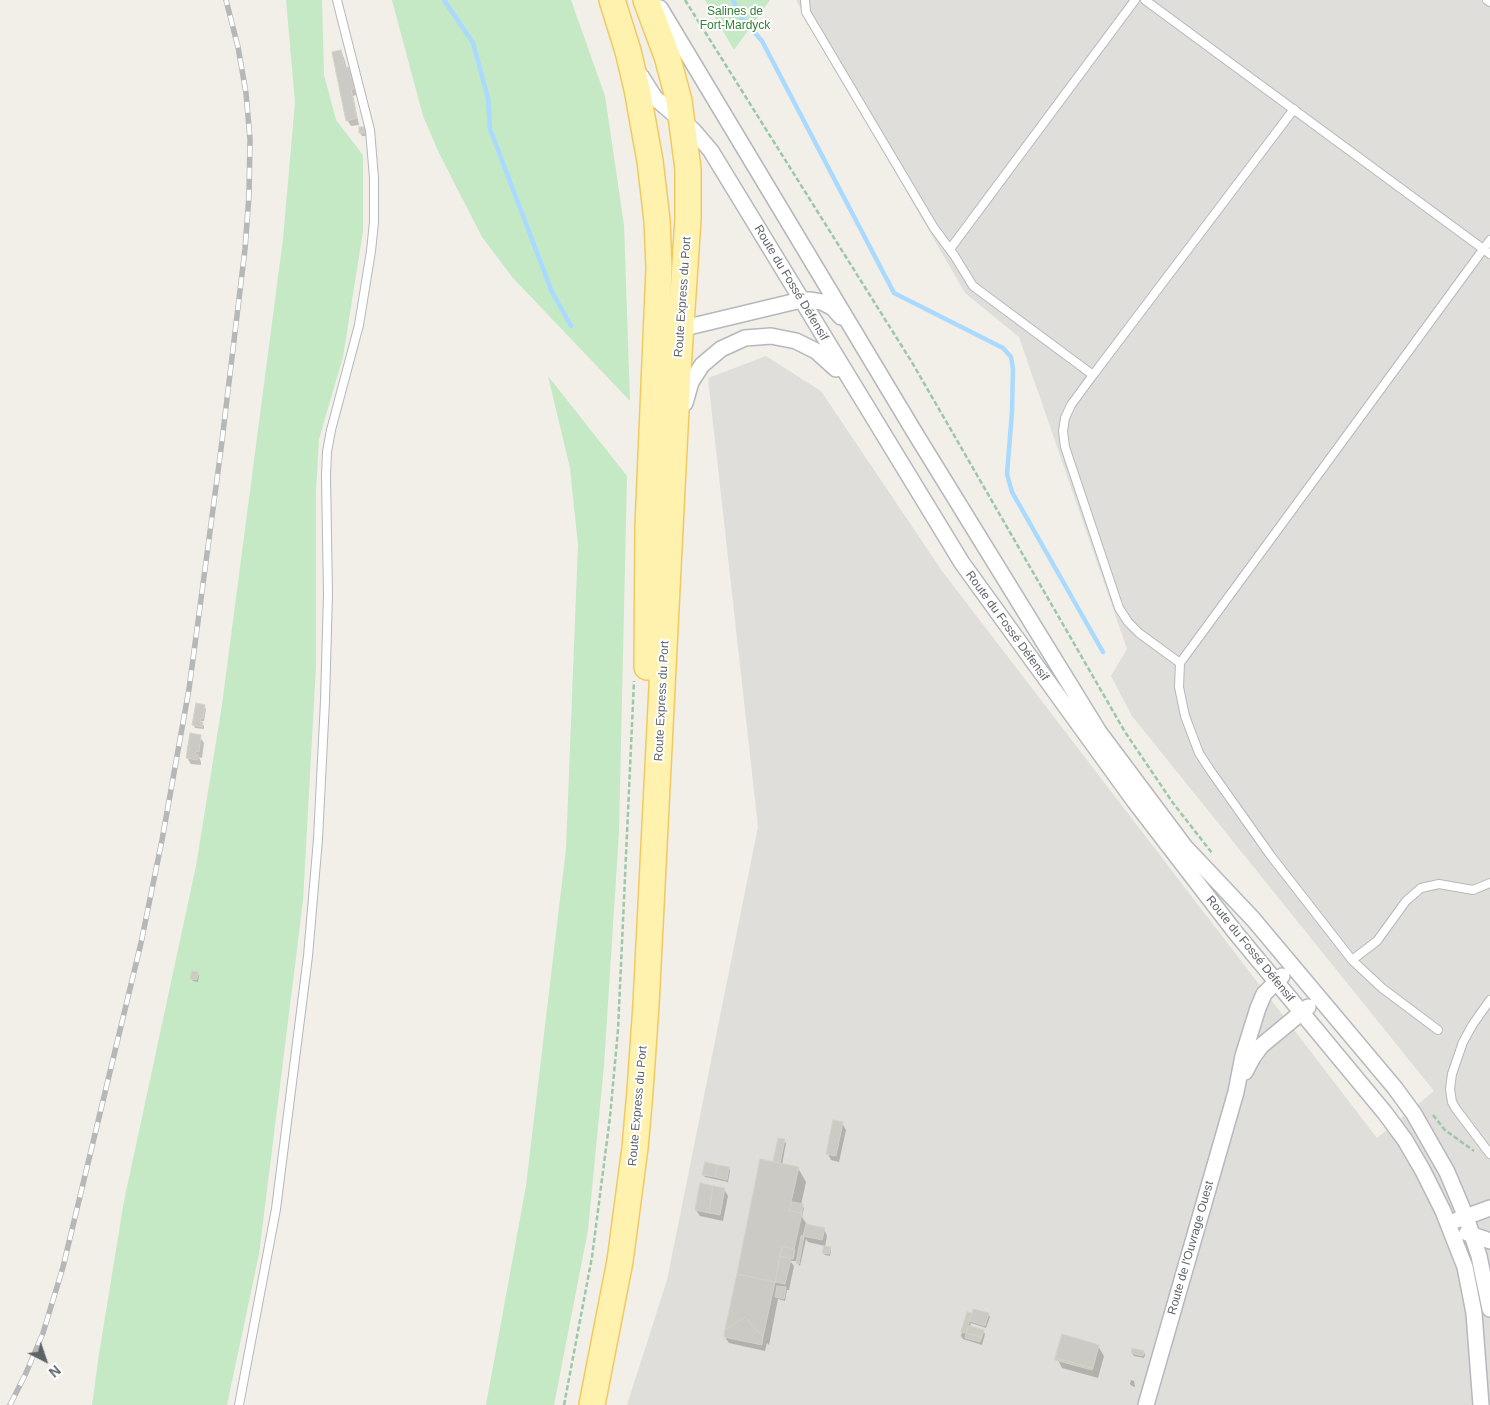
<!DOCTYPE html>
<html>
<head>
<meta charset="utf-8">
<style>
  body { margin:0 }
  #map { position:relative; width:1490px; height:1405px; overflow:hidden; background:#f1efe8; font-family:Helvetica,sans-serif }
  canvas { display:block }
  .north { position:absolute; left:20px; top:1335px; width:50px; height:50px; -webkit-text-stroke:4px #fff; paint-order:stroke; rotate:139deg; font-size:14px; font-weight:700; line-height:20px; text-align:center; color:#5f6368 }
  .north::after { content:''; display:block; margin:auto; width:18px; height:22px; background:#5f6368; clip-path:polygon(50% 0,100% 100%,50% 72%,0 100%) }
</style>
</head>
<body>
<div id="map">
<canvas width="1490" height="1405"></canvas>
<div class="north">N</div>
</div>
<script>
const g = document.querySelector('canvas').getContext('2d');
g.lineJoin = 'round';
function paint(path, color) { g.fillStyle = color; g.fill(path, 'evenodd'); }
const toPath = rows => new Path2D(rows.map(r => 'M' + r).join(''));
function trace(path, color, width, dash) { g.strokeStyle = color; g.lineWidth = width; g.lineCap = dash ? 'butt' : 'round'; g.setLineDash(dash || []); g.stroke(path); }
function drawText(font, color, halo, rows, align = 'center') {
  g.font = font + ' Helvetica,sans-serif'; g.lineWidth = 4; g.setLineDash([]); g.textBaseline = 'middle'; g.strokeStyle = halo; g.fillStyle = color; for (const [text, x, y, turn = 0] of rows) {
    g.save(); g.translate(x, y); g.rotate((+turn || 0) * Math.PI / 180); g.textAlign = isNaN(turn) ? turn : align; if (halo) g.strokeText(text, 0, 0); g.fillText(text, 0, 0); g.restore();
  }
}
const industrial = toPath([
  [796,0,1490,0,1490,1405,627,1405,667,1280,758,827,708,378,766,356,821,391,942,571,1377,1138,1434,1091,1132,716,1111,676,1127,649,1019,337,965,293]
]);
const green = toPath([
  [286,0,322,0,324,75,336,120,363,155,363,231,343,357,319,439,316,492,316,666,303,901,259,1254,227,1405,92,1405,99,1354,124,1201,196,866,222,705,283,239,295,102],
  [392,0,571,0,605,96,624,225,630,401,513,278,482,237,439,153,423,116],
  [705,0,770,0,734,50],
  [548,376,627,476,619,832,604,1065,588,1230,554,1405,486,1405,526,1186,566,849,578,545,570,468]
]);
const shadow = toPath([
  [341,51,344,58,347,69,349,69,352,75,356,95,353,96,359,125,351,126,347,120],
  [364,128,365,131,366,136,362,136,360,133],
  [204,706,206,709,204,721,201,721,204,726,204,729,195,728,194,725],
  [200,737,204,743,202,758,199,757,201,762,201,765,191,764,187,758],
  [197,973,199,976,198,982,193,981,192,979],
  [842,1123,846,1130,839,1162,831,1160,828,1154],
  [784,1141,786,1143,782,1165,798,1168,806,1182,801,1205,804,1208,802,1217,808,1226,824,1229,827,1236,825,1247,830,1248,831,1251,830,1256,825,1255,823,1253,825,1246,808,1242,806,1239,800,1266,797,1263,797,1261,790,1261,794,1266,789,1290,787,1290,785,1301,778,1299,769,1345,767,1343,765,1351,729,1343,725,1337,774,1163],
  [729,1168,730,1171,728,1182,705,1177,703,1174],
  [724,1189,728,1196,723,1221,700,1216,696,1210],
  [968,1313,973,1315,988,1314,990,1317,986,1328,971,1323,970,1327,983,1331,985,1334,982,1345,963,1339,961,1336],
  [1098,1346,1104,1356,1098,1378,1062,1368,1057,1358],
  [1144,1352,1145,1355,1144,1358,1134,1356,1132,1353],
  [1131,1380,1134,1381,1135,1387,1132,1386,1130,1384]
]);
const stream = toPath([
  [444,0,473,43,488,98,490,129,552,292,571,326],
  [733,0,741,17,762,41,894,293,1003,348,1011,357,1013,369,1012,412,1007,474,1012,492,1103,652]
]);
const building = toPath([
  [341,50,345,68,349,67,354,89,351,89,357,118,346,121,332,52,341,50],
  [359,127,365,127,365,133,359,133,359,127],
  [196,703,205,705,203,719,201,718,200,722,203,722,202,727,192,725,196,703],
  [190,733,201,735,199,752,196,751,195,754,198,755,198,760,186,758,190,733],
  [192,971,198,972,197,980,190,979,192,971],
  [833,1120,843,1122,836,1156,826,1154,833,1120],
  [778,1138,785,1139,780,1163,773,1162,778,1138],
  [760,1159,799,1167,789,1211,802,1213,799,1227,794,1249,782,1246,775,1282,737,1274,760,1159],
  [705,1162,717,1165,715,1177,702,1175,705,1162],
  [717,1165,729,1167,727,1180,715,1177,717,1165],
  [700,1183,713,1186,709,1213,695,1210,700,1183],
  [713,1186,725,1188,720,1215,709,1213,713,1186],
  [792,1202,803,1204,802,1213,790,1211,792,1202],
  [806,1224,825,1228,822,1240,803,1236,806,1224],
  [801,1236,804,1236,799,1264,796,1263,801,1236],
  [782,1246,795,1249,793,1259,780,1256,782,1246],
  [824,1246,831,1247,829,1254,822,1253,824,1246],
  [780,1256,791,1259,785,1284,775,1282,780,1256],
  [737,1274,775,1282,763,1337,745,1317,725,1330,737,1274],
  [777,1286,786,1287,784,1299,775,1297,777,1286],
  [973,1309,989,1313,985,1326,970,1321,973,1309],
  [967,1312,972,1313,966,1333,961,1332,967,1312],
  [745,1317,763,1337,762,1345,724,1337,725,1330,745,1317],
  [969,1326,984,1330,982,1337,966,1333,969,1326],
  [966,1333,982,1337,980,1342,965,1338,966,1333],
  [1062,1334,1099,1345,1093,1368,1055,1358,1062,1334],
  [1132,1348,1144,1351,1143,1356,1131,1353,1132,1348],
  [1055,1358,1093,1368,1092,1370,1055,1360,1055,1358]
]);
const path = toPath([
  [685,0,913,364,1125,732,1173,803,1212,853],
  [1433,1115,1445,1130,1474,1151],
  [564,1405,592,1257,610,1117,618,1030,634,681]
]);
const service = toPath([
  [805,0,806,12,934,228,954,255,973,286,1093,375,1294,109],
  [1145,0,1490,254],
  [1487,0,1490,2],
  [950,249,1135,0],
  [1093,375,1071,405,1065,418,1063,431,1065,447,1119,608,1128,622,1139,633,1180,663,1490,240],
  [1180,663,1179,687,1185,716,1199,753,1210,770,1271,856,1352,960,1382,988,1438,1030],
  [1352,960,1377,941,1406,901,1421,888,1439,884,1473,890,1490,883],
  [1490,1000,1473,1024,1463,1042,1452,1074,1450,1089,1452,1102,1456,1109,1490,1154],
  [239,1405,276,1209,308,956,318,839,325,701,328,594,326,476,327,452,331,430,359,325,371,251,374,222,374,178,370,130,337,0]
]);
const minor = toPath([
  [660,8,915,433,1099,732,1185,847,1253,919,1395,1088,1414,1114,1447,1172,1466,1217,1479,1256,1490,1309],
  [641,76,655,98,694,131,711,151,962,563,1135,802,1235,932,1385,1113,1405,1140,1423,1171,1443,1211,1465,1267,1474,1313,1481,1405],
  [676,330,801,300,809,300,822,302,833,308,841,317],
  [685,403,691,382,702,365,721,349,745,338,771,336,796,341,816,351,836,369],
  [1245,1072,1253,1057,1261,1046,1308,1007],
  [1457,1220,1490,1208],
  [1467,1233,1490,1241],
  [1146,1405,1236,1092,1243,1056,1258,1008,1264,994,1282,976]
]);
const primary = toPath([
  [612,0,628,51,637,89,650,161,657,220,659,268,648,527,647,667],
  [592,1405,620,1261,635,1148,640,1091,646,1005,678,369,688,219,688,169,679,101,667,56,646,0]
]);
const rail = toPath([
  [10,1405,26,1373,43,1333,63,1267,141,943,162,840,189,689,221,449,245,249,249,195,250,139,246,93,238,47,226,0]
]);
const parkNames = [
  ["Salines de",735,12],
  ["Fort-Mardyck",735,26]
];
const streetNames = [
  ["Route du Fossé Défensif",791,283,59],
  ["Route Express du Port",683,297,-86],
  ["Route du Fossé Défensif",1007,626,54],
  ["Route Express du Port",662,701,-87],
  ["Route du Fossé Défensif",1250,949,51],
  ["Route Express du Port",638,1106,-85],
  ["Route de l'Ouvrage Ouest",1191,1248,-74]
];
paint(industrial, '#e0deda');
paint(green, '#c5e8c5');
paint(shadow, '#0003');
trace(stream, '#aadaff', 4.5);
paint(building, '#cccac5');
trace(building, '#d6d1c6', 1);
trace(service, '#b5b8bc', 10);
trace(minor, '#b5b8bc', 18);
trace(primary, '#f2c960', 28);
trace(path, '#9cc7a9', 2.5, [5, 2.5]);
trace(service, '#fff', 8);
trace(minor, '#fff', 15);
trace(primary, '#fff2af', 25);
trace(rail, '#b6b7b8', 5.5);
trace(rail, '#fff', 4, [11]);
drawText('12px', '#348238', '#fff', parkNames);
drawText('12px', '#5f6368', '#fff', streetNames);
</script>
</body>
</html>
